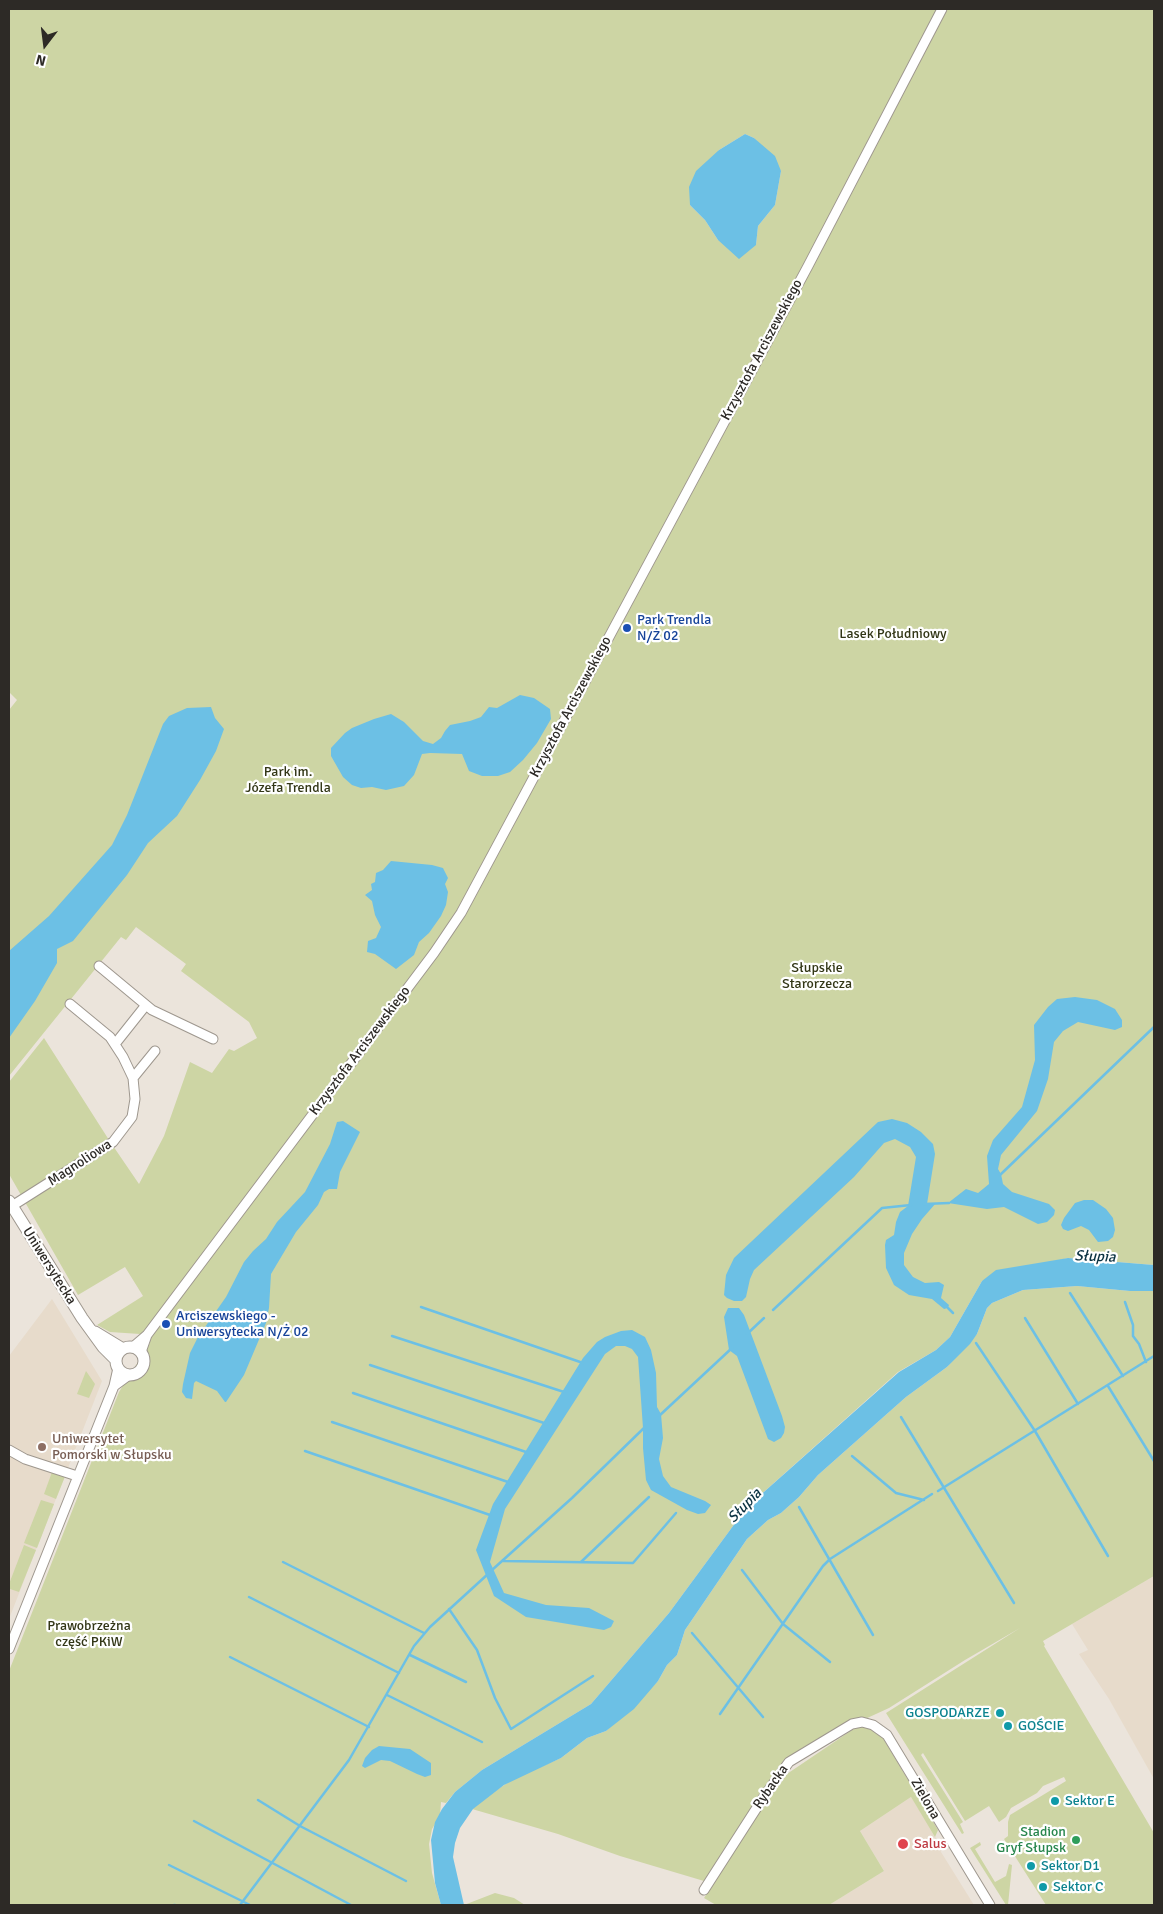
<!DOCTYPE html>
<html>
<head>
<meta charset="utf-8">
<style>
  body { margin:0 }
  #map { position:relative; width:1163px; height:1914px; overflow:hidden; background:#ebe4db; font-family:Signika,sans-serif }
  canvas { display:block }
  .frame { position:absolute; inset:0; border:10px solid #2d2a26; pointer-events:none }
  .north { position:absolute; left:20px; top:20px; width:50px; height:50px; -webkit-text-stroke:4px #fff; paint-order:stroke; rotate:195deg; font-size:14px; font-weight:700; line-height:20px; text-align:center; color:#2d2a26 }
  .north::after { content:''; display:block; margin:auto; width:18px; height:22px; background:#2d2a26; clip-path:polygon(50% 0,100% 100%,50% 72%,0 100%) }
</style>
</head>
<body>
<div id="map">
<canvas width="1163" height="1914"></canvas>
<div class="frame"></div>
<div class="north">N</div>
</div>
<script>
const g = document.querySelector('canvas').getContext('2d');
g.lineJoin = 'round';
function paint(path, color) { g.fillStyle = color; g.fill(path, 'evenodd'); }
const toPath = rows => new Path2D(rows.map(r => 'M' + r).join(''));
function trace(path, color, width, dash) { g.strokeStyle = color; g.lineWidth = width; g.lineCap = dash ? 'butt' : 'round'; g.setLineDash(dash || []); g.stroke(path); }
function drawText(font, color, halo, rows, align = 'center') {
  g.font = font + ' Signika,sans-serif'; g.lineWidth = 4.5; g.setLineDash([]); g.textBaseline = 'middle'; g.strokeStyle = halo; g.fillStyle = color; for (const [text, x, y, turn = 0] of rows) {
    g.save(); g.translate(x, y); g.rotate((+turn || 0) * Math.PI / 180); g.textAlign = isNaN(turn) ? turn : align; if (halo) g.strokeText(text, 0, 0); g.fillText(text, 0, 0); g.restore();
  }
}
const built = toPath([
  [52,1299,102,1381,9,1619,9,1356],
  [1154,1576,1154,1779,1109,1699,1079,1654,1088,1650,1072,1624],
  [911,1797,934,1833,941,1852,974,1905,829,1905,884,1871,860,1831]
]);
const green = toPath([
  [9,9,1154,9,1154,1265,1068,1258,982,1281,950,1337,936,1350,898,1372,747,1507,669,1613,591,1704,482,1770,455,1792,446,1803,441,1802,440,1816,432,1829,429,1844,432,1873,441,1905,9,1905,9,1671,119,1392,150,1343,140,1334,110,1332,97,1325,143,1296,125,1267,78,1295,9,1174,9,1082,44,1038,109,1140,139,1184,164,1136,190,1062,212,1073,229,1049,234,1051,257,1038,249,1022,181,971,186,964,136,927,126,940,121,937,9,1076,9,710,17,700,9,692],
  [745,134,754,138,781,171,775,205,758,226,756,245,718,240,705,220,690,205,719,150],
  [1077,1286,1130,1291,1154,1291,1154,1576,1043,1641,1045,1645,1044,1646,1154,1833,1154,1905,1046,1905,1004,1839,1008,1836,1008,1822,1010,1815,1066,1781,1064,1777,1043,1786,1037,1793,1011,1808,1006,1817,999,1822,989,1806,965,1821,923,1753,921,1755,963,1822,960,1824,964,1833,962,1834,886,1713,1020,1628,965,1660,889,1708,802,1748,704,1881,620,1856,558,1834,472,1809,489,1795,515,1778,561,1758,587,1738,606,1731,658,1681,667,1665,677,1655,685,1630,747,1539,768,1520,781,1513,799,1497,818,1475,906,1397,947,1367,977,1334,987,1308,992,1303,1023,1290],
  [86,1371,95,1384,89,1398,77,1394],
  [52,1472,66,1474,56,1499,44,1494],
  [41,1500,54,1504,37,1548,24,1543],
  [24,1545,36,1550,19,1592,10,1589,9,1584],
  [859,1727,871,1727,880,1733,938,1830,935,1837,911,1797,860,1831,884,1871,829,1905,716,1905,704,1898,781,1778,852,1730],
  [980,1842,981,1845,975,1849,995,1882,1006,1876,1009,1864,1012,1865,1008,1905,1006,1905,970,1848],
  [495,1893,514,1898,525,1905,464,1905]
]);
const water = toPath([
  [745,134,754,138,775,156,781,171,775,205,758,226,756,245,739,259,718,240,705,220,690,205,689,187,696,171,719,150],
  [520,695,534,698,550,709,551,719,537,743,523,760,510,772,498,776,482,776,469,771,462,754,430,753,422,754,414,775,404,786,386,790,372,787,361,788,352,785,343,777,331,756,331,748,345,733,352,728,374,719,391,714,404,722,423,741,433,744,441,738,445,731,450,725,470,721,481,717,489,707,497,708],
  [211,707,215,718,224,729,216,751,200,780,177,816,148,843,127,875,73,941,57,949,57,963,35,1001,9,1038,9,951,49,916,112,845,127,815,163,724,169,716,187,708],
  [391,861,432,865,443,868,448,878,445,884,448,892,446,905,441,916,429,933,419,942,414,955,396,969,375,954,367,952,368,941,376,938,381,927,375,915,372,901,365,895,372,890,371,884,375,882,376,873,383,870],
  [1075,997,1097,1000,1115,1009,1122,1020,1122,1027,1115,1030,1078,1022,1063,1031,1054,1042,1048,1079,1037,1111,1001,1155,998,1169,1001,1174,1003,1184,1012,1192,1049,1204,1055,1210,1054,1215,1047,1222,1038,1224,1004,1207,987,1209,948,1203,966,1189,978,1193,989,1184,987,1156,993,1140,1022,1107,1035,1060,1034,1025,1048,1007,1057,999],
  [892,1119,907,1123,921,1132,933,1144,935,1154,927,1204,936,1203,922,1219,912,1234,904,1253,904,1265,913,1277,925,1283,939,1282,944,1285,941,1298,949,1305,948,1308,944,1309,932,1299,909,1295,894,1285,886,1268,885,1245,886,1240,894,1235,896,1222,900,1212,908,1206,916,1157,910,1147,895,1139,884,1143,854,1177,754,1270,750,1279,746,1297,742,1301,734,1301,727,1298,724,1295,726,1275,734,1258,878,1122],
  [343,1121,360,1132,340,1172,337,1189,329,1189,324,1192,318,1205,296,1232,271,1274,269,1308,266,1323,244,1375,226,1402,225,1402,217,1391,196,1381,194,1383,192,1399,186,1398,182,1392,183,1384,190,1353,198,1337,226,1297,244,1262,253,1251,266,1239,277,1222,305,1192,330,1144,337,1122],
  [1084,1200,1093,1200,1106,1209,1113,1218,1115,1230,1113,1237,1108,1241,1098,1242,1089,1230,1081,1226,1068,1231,1063,1229,1061,1225,1064,1218,1075,1203],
  [1068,1258,1154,1265,1154,1291,1130,1291,1077,1286,1023,1290,992,1303,987,1308,977,1334,970,1344,947,1367,906,1397,818,1475,799,1497,781,1513,768,1520,747,1539,685,1630,677,1655,667,1665,658,1681,634,1709,606,1731,587,1738,561,1758,504,1785,473,1809,460,1828,455,1843,453,1857,464,1905,441,1905,435,1883,431,1840,435,1822,442,1809,455,1792,482,1770,591,1704,669,1613,747,1507,899,1372,936,1350,950,1337,982,1281,996,1270],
  [728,1308,739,1308,744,1315,782,1416,785,1427,784,1433,781,1438,774,1442,768,1439,737,1356,729,1350,724,1317],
  [632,1330,645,1337,651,1350,656,1373,657,1407,661,1414,663,1438,659,1459,663,1476,671,1487,705,1501,711,1505,705,1513,698,1514,687,1510,651,1490,646,1480,643,1448,643,1428,638,1357,632,1349,625,1346,616,1346,605,1354,505,1509,490,1562,504,1593,546,1605,589,1608,614,1621,611,1627,604,1630,526,1617,494,1596,476,1550,493,1504,583,1358,597,1342,605,1337,621,1331],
  [379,1746,410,1749,431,1763,431,1775,425,1777,417,1774,390,1761,381,1760,365,1768,362,1766,365,1758,372,1750]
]);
const stream = toPath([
  [1000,1175,1154,1027],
  [924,1204,949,1203],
  [1070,1293,1123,1376],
  [1125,1302,1133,1325,1133,1336,1139,1344,1146,1362],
  [421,1307,583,1363],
  [948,1308,953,1313],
  [773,1310,882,1208,911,1205],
  [1025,1318,1078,1404],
  [747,1334,764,1318],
  [392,1336,564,1392],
  [976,1343,1035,1431,1108,1556],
  [370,1365,544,1423],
  [1108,1386,1154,1461],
  [353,1393,526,1452],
  [659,1416,732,1348],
  [901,1417,1014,1603],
  [332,1422,508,1482],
  [305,1451,490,1515],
  [852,1456,896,1493,924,1500],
  [938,1491,1154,1356],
  [799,1507,873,1635],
  [503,1561,633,1563,676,1513],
  [283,1562,424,1633],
  [581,1562,649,1497],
  [492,1570,572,1498,645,1427],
  [742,1570,783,1624,830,1662],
  [249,1597,399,1673],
  [449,1609,477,1650,495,1698,511,1729,593,1676],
  [692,1633,763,1717],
  [410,1655,466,1682],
  [230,1657,369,1727],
  [387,1695,482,1742],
  [720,1714,823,1566,830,1559,932,1494],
  [258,1800,300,1826,406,1881],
  [194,1821,351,1905],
  [169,1865,250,1905],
  [174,1905,175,1905],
  [240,1905,349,1760,414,1646,430,1627,488,1574]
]);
const minor = toPath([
  [99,966,152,1010,213,1039],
  [115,1044,146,1005],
  [133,1078,155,1051],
  [12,1206,113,1142,132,1117,135,1099,133,1078,123,1057,110,1037,70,1004],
  [133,1347,147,1335,434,953,461,913,808,266,942,9],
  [141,1352,147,1335],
  [114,1386,129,1375],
  [9,1450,25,1459,77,1476],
  [9,1649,114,1386,118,1368],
  [704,1890,765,1795,789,1762,852,1724,862,1722,873,1725,887,1735,990,1905]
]);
const major = toPath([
  [9,1201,82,1318,103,1347,116,1360],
  [95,1332,123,1349],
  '116 1361a14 14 0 1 1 28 0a14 14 0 1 1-28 0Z'
]);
const markers = [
  [627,628,5,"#1a4fb4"],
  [166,1324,5,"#1a4fb4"],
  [42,1447,5,"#8d6e63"],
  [1000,1713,5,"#0f9aa8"],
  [1008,1726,5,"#0f9aa8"],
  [1055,1801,5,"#0f9aa8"],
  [1076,1840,5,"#2e9e5b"],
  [903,1844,6,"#e0444e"],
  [1031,1866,5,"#0f9aa8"],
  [1043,1887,5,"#0f9aa8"]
];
const streetNames = [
  ["Krzysztofa Arciszewskiego",762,350,-62],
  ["Krzysztofa Arciszewskiego",571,707,-62],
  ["Krzysztofa Arciszewskiego",360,1051,-53],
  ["Magnoliowa",80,1163,-33],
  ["Uniwersytecka",49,1266,58],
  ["Rybacka",771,1787,-55],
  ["Zielona",925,1799,60]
];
const transitNames = [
  ["Park Trendla",637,620],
  ["N/Ż 02",637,636],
  ["Arciszewskiego -",176,1316],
  ["Uniwersytecka N/Ż 02",176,1332]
];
const parkNames = [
  ["Lasek Południowy",893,634],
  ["Park im.",288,772],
  ["Józefa Trendla",288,788],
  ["Słupskie",817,968],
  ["Starorzecza",817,984],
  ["Prawobrzeżna",89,1626],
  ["część PKiW",89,1642]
];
const educationNames = [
  ["Uniwersytet",52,1439],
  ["Pomorski w Słupsku",52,1455]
];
const cultureNames = [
  ["GOSPODARZE",990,1713,"right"],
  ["GOŚCIE",1018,1726],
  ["Sektor E",1065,1801],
  ["Sektor D1",1041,1866],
  ["Sektor C",1053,1887]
];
const leisureNames = [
  ["Stadion",1066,1832],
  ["Gryf Słupsk",1066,1848]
];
const healthNames = [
  ["Salus",914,1844]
];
const waterNames = [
  ["Słupia",1095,1257,2],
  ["Słupia",745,1506,-46]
];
paint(built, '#e7dbcb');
paint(green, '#cdd5a4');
paint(water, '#6cc0e5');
trace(stream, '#6cc0e5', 2.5);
trace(minor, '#9e978e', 11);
trace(major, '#9e978e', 13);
trace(minor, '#fff', 9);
trace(major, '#fff', 11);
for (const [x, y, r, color] of markers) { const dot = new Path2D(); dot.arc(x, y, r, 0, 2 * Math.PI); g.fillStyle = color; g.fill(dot); trace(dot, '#fff', 2); }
drawText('14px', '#2d2a26', '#fff', streetNames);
drawText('14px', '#164399', '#fff', transitNames, 'left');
drawText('14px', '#323616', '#fff', parkNames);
drawText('14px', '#785e54', '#fff', educationNames, 'left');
drawText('14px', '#0d838f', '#fff', cultureNames, 'left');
drawText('14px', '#27864d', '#fff', leisureNames, 'right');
drawText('14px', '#be3a42', '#fff', healthNames, 'left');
drawText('italic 15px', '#0b3242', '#fff', waterNames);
</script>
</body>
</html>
